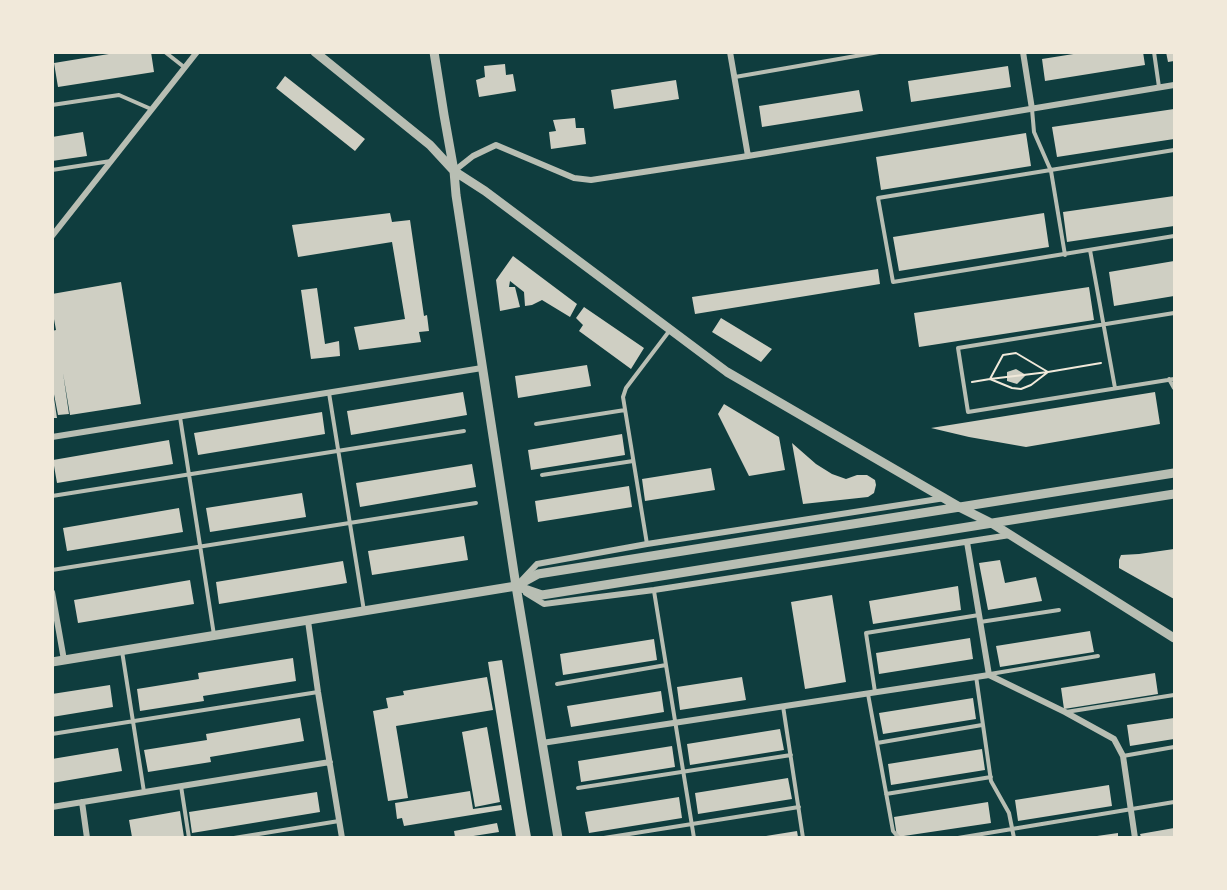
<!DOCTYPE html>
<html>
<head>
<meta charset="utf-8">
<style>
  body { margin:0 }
  #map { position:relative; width:1227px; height:890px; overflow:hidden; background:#0f3d3e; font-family:"Noto Sans",sans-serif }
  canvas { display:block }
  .frame { position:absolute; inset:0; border:54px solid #f1e9da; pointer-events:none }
</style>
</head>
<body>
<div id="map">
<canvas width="1227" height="890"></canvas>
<div class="frame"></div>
</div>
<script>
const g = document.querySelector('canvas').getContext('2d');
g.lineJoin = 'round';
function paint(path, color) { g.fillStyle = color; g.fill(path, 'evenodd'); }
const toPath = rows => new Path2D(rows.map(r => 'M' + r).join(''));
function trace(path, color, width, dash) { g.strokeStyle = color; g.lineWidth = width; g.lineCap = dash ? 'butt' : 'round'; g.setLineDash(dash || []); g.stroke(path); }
const building = toPath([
  [121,52,151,52,154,72,58,87,54,63],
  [1086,52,1143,52,1145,65,1045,81,1042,59],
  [1166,52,1174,52,1174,61,1168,62],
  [505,64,506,75,513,74,516,91,479,97,476,80,485,77,484,66],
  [1008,66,1011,87,911,102,908,81],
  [285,76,365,139,355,151,276,88],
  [676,80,679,99,614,109,611,90],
  [859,90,863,111,762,127,759,106],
  [1174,109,1174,139,1057,157,1052,127],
  [575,118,576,128,584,128,586,144,551,149,549,132,556,131,553,120],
  [83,132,87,156,52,161,52,137],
  [1026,133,1031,166,881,190,876,157],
  [1174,196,1174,226,1067,242,1063,212],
  [390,213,392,222,410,220,424,316,427,315,429,331,419,332,421,342,359,350,354,327,405,319,392,242,298,257,292,225],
  [1044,213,1049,247,899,271,893,237],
  [513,256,577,304,570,317,542,300,532,305,525,306,524,292,510,281,509,287,515,287,520,307,500,311,496,280],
  [1174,261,1174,296,1114,306,1109,272],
  [878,269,880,284,695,314,692,297],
  [121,282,141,404,70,415,63,373,69,414,58,415,52,384,52,331,56,330,52,308,52,294],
  [1089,287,1094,320,919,347,914,313],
  [317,288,325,344,339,341,340,356,311,359,301,290],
  [584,307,644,348,631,369,579,331,583,325,576,318],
  [721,318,772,349,761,362,712,332],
  [587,365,591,386,518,398,515,376],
  [1016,369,1026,375,1017,384,1007,381,1007,372],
  [463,392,467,415,351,435,347,411],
  [1155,392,1160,424,1026,447,969,437,931,428],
  [52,398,54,398,57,418,52,418],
  [724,404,779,437,785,470,749,476,718,414],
  [322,412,325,434,198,455,194,433],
  [622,434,625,455,531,470,528,450],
  [169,440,173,464,57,483,53,460],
  [792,443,816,464,832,474,846,479,857,475,867,475,875,480,876,485,874,493,868,497,803,504],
  [472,464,476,487,360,507,356,483],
  [711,468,715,490,645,501,642,479],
  [629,486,632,507,538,522,535,501],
  [302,493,306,517,210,532,206,508],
  [179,508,183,532,67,551,63,528],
  [464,536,468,560,372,575,368,551],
  [1174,549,1174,599,1119,568,1119,560,1121,555,1139,554],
  [1000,560,1005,583,1036,577,1042,601,988,610,979,563],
  [343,561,347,583,219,604,216,582],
  [190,580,194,604,78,623,74,600],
  [958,586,961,610,873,624,869,601],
  [832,595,846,682,805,689,791,602],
  [1090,631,1094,652,1000,667,996,646],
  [970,638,973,659,879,674,876,653],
  [654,639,657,660,563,675,560,654],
  [293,658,296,681,203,696,204,701,140,711,137,689,199,679,198,673],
  [502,660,527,814,531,837,516,837,488,662],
  [1155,673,1158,694,1064,709,1061,688],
  [487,677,493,710,396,726,408,798,388,801,373,711,388,708,386,698,404,695,403,691],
  [742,677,746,700,680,710,677,687],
  [110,685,113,707,52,717,52,694],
  [661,691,664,712,571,727,567,706],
  [973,698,976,719,883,734,879,713],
  [300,718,304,741,210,757,211,762,148,772,144,750,207,740,206,734],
  [1174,718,1174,739,1130,746,1127,725],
  [487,727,500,802,475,807,462,732],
  [780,729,784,750,690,765,687,744],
  [672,746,675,767,581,782,578,761],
  [118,748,122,771,52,783,52,759],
  [982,749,985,770,891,785,888,764],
  [788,778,792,799,698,814,695,793],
  [1109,785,1112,806,1018,821,1015,800],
  [470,791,473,809,501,805,502,810,404,826,402,818,397,819,395,803],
  [317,792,320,812,192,833,189,812],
  [679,797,682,818,589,833,585,812],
  [988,802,991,823,897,837,894,817],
  [180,811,184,837,132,837,129,820],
  [497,823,499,832,467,837,455,837,454,831],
  [1174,828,1174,837,1141,837,1140,834],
  [797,831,798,837,766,837,766,836],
  [1118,833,1118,837,1097,837,1097,836]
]);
const path = toPath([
  [972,382,990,379,1012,388,1021,389,1031,385,1048,372,990,379,1003,355,1016,353,1048,372,1101,363]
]);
const service = toPath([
  [165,52,184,67],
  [1154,52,1159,87],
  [735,77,879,52],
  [52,105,119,95,151,109],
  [1032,109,1034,132,1051,171,1065,255],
  [1174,150,878,198,893,282,1174,236],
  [52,170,111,161],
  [1090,250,1115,388],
  [1174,313,958,348,968,412,1174,379],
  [1169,379,1174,388],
  [329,393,364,611],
  [180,417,214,635],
  [536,424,625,410],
  [542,475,633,461],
  [52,496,464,431],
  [647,544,623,397,626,388,670,330],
  [52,570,476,503],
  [654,591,694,838],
  [980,622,1059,610],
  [122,651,144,792],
  [990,674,1098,656],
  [976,676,991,781,1009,813,1014,838],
  [557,684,666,665],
  [875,692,866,633,979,615],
  [868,694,893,831,899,838],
  [783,706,803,838],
  [1066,712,1174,695],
  [52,734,318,692],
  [877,743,982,725],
  [1123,756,1174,747],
  [181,786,189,838],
  [578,788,791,755],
  [886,794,991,777],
  [234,838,339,821],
  [604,838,799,807],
  [958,838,1174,802]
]);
const minor = toPath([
  [730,52,748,156],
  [1023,52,1032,109],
  [454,171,473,156,496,145,574,178,591,180,748,156,1174,85],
  [52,236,197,52],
  [52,437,482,368],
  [967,542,989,675],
  [521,581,537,564,647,544,945,498],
  [52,592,64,660],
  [526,593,544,604,654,590,1010,535],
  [308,621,318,692,342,838],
  [542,743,989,675,1065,712,1114,739,1123,756,1135,838],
  [82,802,87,838],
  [52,807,330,762]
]);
const tertiary = toPath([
  [315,52,430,145,454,171,485,191,727,372,961,508,993,524,1174,638],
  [434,52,444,115,454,171,456,195,516,586,558,838],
  [516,586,542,595,1174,494],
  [52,662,516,586,538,574,1174,473]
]);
paint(building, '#cfcfc3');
trace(path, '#f1e9da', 2);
trace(service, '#b8beb3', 4);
trace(minor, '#b8beb3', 6);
trace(tertiary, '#b8beb3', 9);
</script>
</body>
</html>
